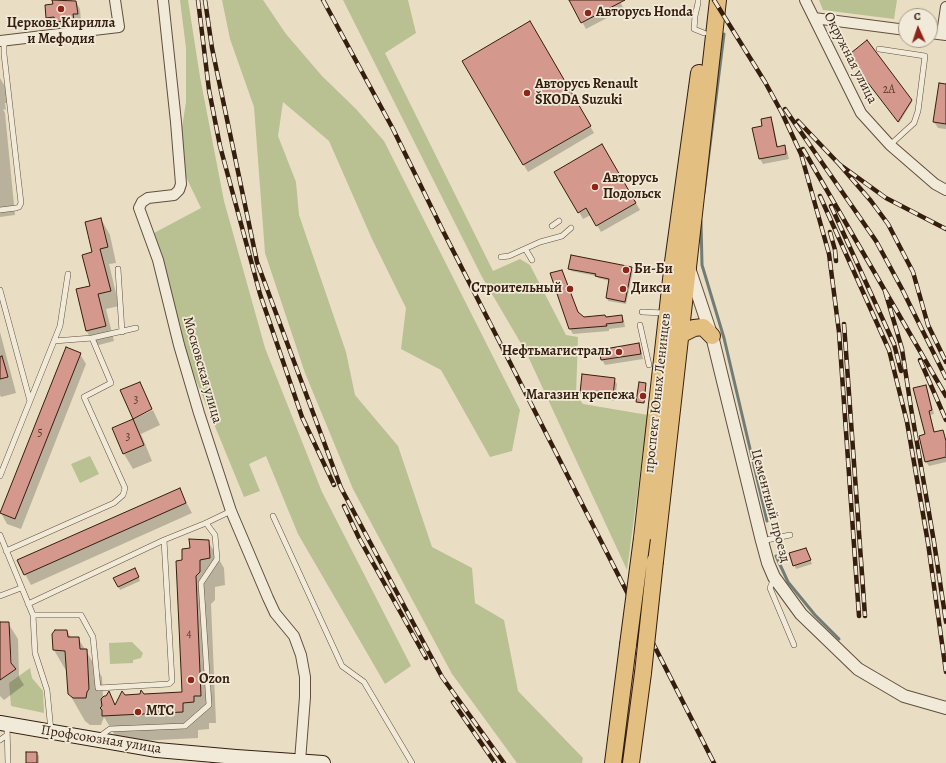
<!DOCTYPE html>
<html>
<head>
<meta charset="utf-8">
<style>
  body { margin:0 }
  #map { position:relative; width:946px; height:763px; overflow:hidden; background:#e9dec4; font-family:Alegreya,serif }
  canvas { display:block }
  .north { position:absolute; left:898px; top:8px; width:40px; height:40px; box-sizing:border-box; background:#f1ead9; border:1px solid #a69888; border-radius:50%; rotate:357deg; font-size:11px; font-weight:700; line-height:16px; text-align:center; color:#351e0e }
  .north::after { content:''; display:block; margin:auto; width:14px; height:18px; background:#8f2418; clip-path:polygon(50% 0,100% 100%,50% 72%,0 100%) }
</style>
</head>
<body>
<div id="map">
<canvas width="946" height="763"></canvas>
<div class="north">С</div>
</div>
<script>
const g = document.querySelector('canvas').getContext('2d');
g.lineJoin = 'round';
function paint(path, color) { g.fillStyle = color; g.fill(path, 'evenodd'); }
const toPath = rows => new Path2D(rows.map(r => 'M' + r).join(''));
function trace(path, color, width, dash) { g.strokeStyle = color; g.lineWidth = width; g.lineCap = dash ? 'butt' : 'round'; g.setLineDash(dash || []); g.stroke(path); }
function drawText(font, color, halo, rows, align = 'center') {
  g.font = font + ' Alegreya,serif'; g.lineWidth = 3.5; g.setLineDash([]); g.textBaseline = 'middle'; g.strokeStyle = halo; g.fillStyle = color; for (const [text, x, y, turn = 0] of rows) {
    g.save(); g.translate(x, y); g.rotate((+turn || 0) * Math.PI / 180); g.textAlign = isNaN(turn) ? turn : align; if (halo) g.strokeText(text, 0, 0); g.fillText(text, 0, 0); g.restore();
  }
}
const green = toPath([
  [180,0,188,0,200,77,224,201,265,348,322,492,411,666,385,684,298,534,266,456,249,464,260,491,244,497,184,351,154,233,201,208,185,175,180,141,186,102,186,48],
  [222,0,263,0,286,34,322,76,356,109,384,141,520,410,512,451,490,457,441,370,401,349,406,308,372,239,329,141,283,102,278,136,296,182,299,215,346,352,355,395,398,446,432,547,472,568,475,603,504,620,518,691,583,758,582,763,517,763,452,674,353,489,305,373,265,253,254,107,230,39],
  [343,0,408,0,416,33,385,53,493,271,520,259,530,265,566,335,578,337,576,395,583,404,648,415,627,570,526,352,482,277],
  [819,0,897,0,894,19,823,10],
  [90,456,99,474,80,483,71,464],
  [132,642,143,653,141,658,133,660,133,663,110,664,109,643],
  [30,668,32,678,43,691,44,713,11,706,9,683]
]);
const shadow = toPath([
  [53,0,72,0,73,2,76,2,80,9,81,21,76,21,77,27,60,29,57,24,51,24,47,17,54,5],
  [570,0,619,0,624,9,586,29],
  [530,22,594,133,528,172,463,61],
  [867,42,912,102,899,123,857,67],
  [0,78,7,90,8,103,5,103,6,110,3,109,5,113,15,215,0,217],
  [946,85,946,129,938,128,934,122],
  [770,118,773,123,778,147,784,146,787,151,789,159,763,164,760,159,754,129,764,127],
  [602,145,640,210,601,232,591,215,583,219,556,172],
  [101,219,110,235,116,263,109,264,119,306,106,309,114,341,95,346,86,330,93,253],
  [569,268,631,268,633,271,626,304,608,301,607,298,610,281,598,278,596,276,571,271],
  [562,271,578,314,584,318,622,316,624,321,625,327,609,329,609,331,573,334,570,329],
  [0,332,16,393,1,397,0,395],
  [639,344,641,350,643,359,605,365,602,360],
  [80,354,86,364,21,529,7,524,1,513],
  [614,379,617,384,615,401,584,398,581,392],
  [139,383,152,408,133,417],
  [646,384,644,403,638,403,637,402],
  [926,386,928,391,934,414,930,415,935,433,943,431,946,439,946,462,929,466,926,462],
  [153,410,160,425,141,434,152,461,133,469,124,454,113,428],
  [179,489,192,513,31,585,25,574],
  [208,541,224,568,225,585,215,587,215,600,211,604,216,723,209,723,209,729,198,730,198,738,119,742,104,717,101,725,90,725,85,721,69,693,68,674,54,650,67,631,71,638,78,638,102,677,103,697,107,697,109,693,116,706,124,696,183,693,183,560,191,549],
  [806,549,812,564,796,569,790,554],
  [137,572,140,581,120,590,118,586],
  [0,622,2,623,8,623,18,639,19,677,24,685,4,700,0,696],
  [8,636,10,636,12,668,10,668],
  [37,753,39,756,39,763,27,763]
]);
const stream = toPath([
  [704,193,724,34],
  [701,221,702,265,724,338,767,521],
  [776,556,788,582,815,615,839,639]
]);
const building = toPath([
  [52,0,76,1,78,14,73,14,74,20,55,22,54,17,46,18,45,5,53,4,52,0],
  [569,0,625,0,581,23,569,0],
  [530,21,591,126,523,165,462,61,530,21],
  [867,40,912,100,898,122,855,66,851,53,867,40],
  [939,83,946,84,946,124,933,122,939,83],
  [771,117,777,147,785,145,786,154,759,159,752,128,762,126,761,119,771,117],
  [602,144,636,203,596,226,586,208,578,213,554,172,602,144],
  [101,218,108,247,100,249,111,291,98,294,106,326,86,331,76,289,90,286,82,255,92,252,85,222,101,218],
  [571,255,632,267,625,302,606,298,609,279,595,276,596,274,568,269,571,255],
  [562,270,578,312,584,317,605,315,606,317,622,315,623,322,606,324,607,326,569,329,550,273,562,270],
  [639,343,641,354,601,360,599,350,639,343],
  [66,347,81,353,15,519,0,513,66,347],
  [2,356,8,377,0,379,0,357,2,356],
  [582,374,615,378,613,396,580,393,582,374],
  [140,382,152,409,133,419,120,390,140,382],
  [639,382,646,383,644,403,636,402,639,382],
  [926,385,932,410,929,411,934,432,943,430,946,441,946,457,925,462,919,436,925,434,913,388,926,385],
  [133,419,144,445,123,454,112,428,133,419],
  [180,488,186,503,24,575,17,560,180,488],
  [189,539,209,540,210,558,200,560,200,572,196,576,201,696,194,696,194,702,183,703,183,712,102,716,102,710,100,708,102,706,101,699,104,696,106,696,109,691,115,705,122,691,125,695,140,694,141,690,144,694,182,692,176,561,182,560,182,549,190,548,189,539],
  [806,548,811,560,793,566,789,553,806,548],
  [135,568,139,577,118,587,113,578,135,568],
  [0,622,9,622,11,663,16,669,0,680,0,622],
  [55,630,67,630,68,637,79,637,80,649,87,649,89,689,87,692,86,698,73,698,68,694,65,651,53,650,52,634,55,630],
  [26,752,37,752,37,763,26,763,26,752]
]);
const service = toPath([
  [698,0,698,3,695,16,694,29,704,33],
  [879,49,925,56,918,111,914,123,890,145],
  [0,210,16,208,19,207,21,203,4,54,4,40],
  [552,226,559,221],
  [526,250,532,260],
  [501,257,509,256,540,242,562,236,571,228],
  [118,269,122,332],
  [0,290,30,401],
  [642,312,664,313],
  [640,325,649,365],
  [54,341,92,338],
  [0,476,60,326,68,274],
  [273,516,342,666,364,682,412,763],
  [206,523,231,511],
  [0,535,33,615,35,653,47,690,51,731],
  [762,541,790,535],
  [6,551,114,503,123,495,125,488,84,397,111,383,92,338,136,328],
  [774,578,770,588,794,645],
  [0,596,21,588],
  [28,604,164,540],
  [33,615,81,615,93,637,98,688,169,684,172,681,164,540,206,523,215,535,217,559,201,583,209,705,185,726,110,729,99,737],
  [7,726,8,763],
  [0,740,7,735]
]);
const minor = toPath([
  [163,0,176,122,181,184,179,190,174,195,148,198,142,202,139,208,158,260,179,345,199,413,231,511,268,598,275,613,294,636,301,655,305,677,305,697,300,761],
  [805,0,861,113,890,145,935,184,946,190],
  [814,18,906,30],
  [930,33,946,35],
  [942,34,946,7],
  [0,41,119,27,115,0]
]);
const tertiary = toPath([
  [689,268,713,340,762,541,768,563,774,577,801,614,858,669,904,696,946,708]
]);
const secondary = toPath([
  [0,723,157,750,236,757,323,763]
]);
const primary = toPath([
  [680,335,694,328,703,327,712,336],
  [642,538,673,262,699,73],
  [655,561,718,0],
  [613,763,628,645],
  [631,763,643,673]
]);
const rail = toPath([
  [198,0,209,90,220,146,260,294,302,417,334,485],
  [205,0,212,48,257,262,341,488,442,677,504,763],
  [323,0,393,129,442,229,714,763],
  [714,0,765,82,782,113,801,154,829,254,839,332,859,616],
  [785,109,876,241,902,289,946,378],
  [798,121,839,164,886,198,946,229],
  [803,149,946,396],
  [839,164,871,201,888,224,913,272,928,325,946,362],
  [820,196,889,350,907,422,928,543,946,672],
  [831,206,894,344,901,371],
  [830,232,835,250,836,261],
  [885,291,902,349,911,408,934,542,946,622],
  [844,324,865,616],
  [920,360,946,420],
  [344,506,359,538,426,658],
  [453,702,495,763]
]);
const primaryBridge = toPath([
  [628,645,642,538],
  [643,673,655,561]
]);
const markers = [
  [61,9,4,"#8f2418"],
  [588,13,4,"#8f2418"],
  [527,93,4,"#8f2418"],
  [595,187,4,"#8f2418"],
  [626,270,4,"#8f2418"],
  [570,289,4,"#8f2418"],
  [623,289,4,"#8f2418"],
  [619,352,4,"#8f2418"],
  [643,396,4,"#8f2418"],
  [191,680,4,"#8f2418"],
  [138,712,4,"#8f2418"]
];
const numberNames = [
  ["2А",889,90],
  ["3",136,400],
  ["5",40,433],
  ["3",128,437],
  ["4",189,634]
];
const poiNames = [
  ["Авторусь Honda",596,13],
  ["Церковь Кирилла",61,24,"center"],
  ["и Мефодия",61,40,"center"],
  ["Авторусь Renault",535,85],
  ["ŠKODA Suzuki",535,101],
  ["Авторусь",603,179],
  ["Подольск",603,195],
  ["Би-Би",634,270],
  ["Строительный",562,289,"right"],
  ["Дикси",631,289],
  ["Нефтьмагистраль",611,352,"right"],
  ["Магазин крепежа",635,396,"right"],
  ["Ozon",199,680],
  ["МТС",146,712]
];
const streetNames = [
  ["Окружная улица",850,58,63],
  ["Московская улица",202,370,74],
  ["проспект Юных Ленинцев",658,393,-84],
  ["Цементный проезд",770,506,75],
  ["Профсоюзная улица",101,740,9]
];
paint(green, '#b9c092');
paint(shadow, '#0003');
trace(stream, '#727c76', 3);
paint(building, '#d4988d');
trace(building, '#351e0e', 1);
trace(service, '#624e3c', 6);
trace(minor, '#624e3c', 12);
trace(tertiary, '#624e3c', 14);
trace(secondary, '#351e0e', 16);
trace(primary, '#351e0e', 18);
trace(service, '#f1ead9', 5);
trace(minor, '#f1ead9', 10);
trace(tertiary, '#f1ead9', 12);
trace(secondary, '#f1ead9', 14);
trace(primary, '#e4bf82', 16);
trace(rail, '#351e0e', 4.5);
trace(rail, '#f1ead9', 3, [9]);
trace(primaryBridge, '#351e0e', 18, []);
trace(primaryBridge, '#e4bf82', 16);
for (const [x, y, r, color] of markers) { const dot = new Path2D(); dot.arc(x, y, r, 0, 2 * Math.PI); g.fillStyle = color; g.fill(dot); trace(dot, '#f1ead9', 1.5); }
drawText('12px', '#5d3c2e', null, numberNames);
drawText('bold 14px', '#351e0e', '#f1ead9', poiNames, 'left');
drawText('14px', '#351e0e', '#f1ead9', streetNames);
</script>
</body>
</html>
